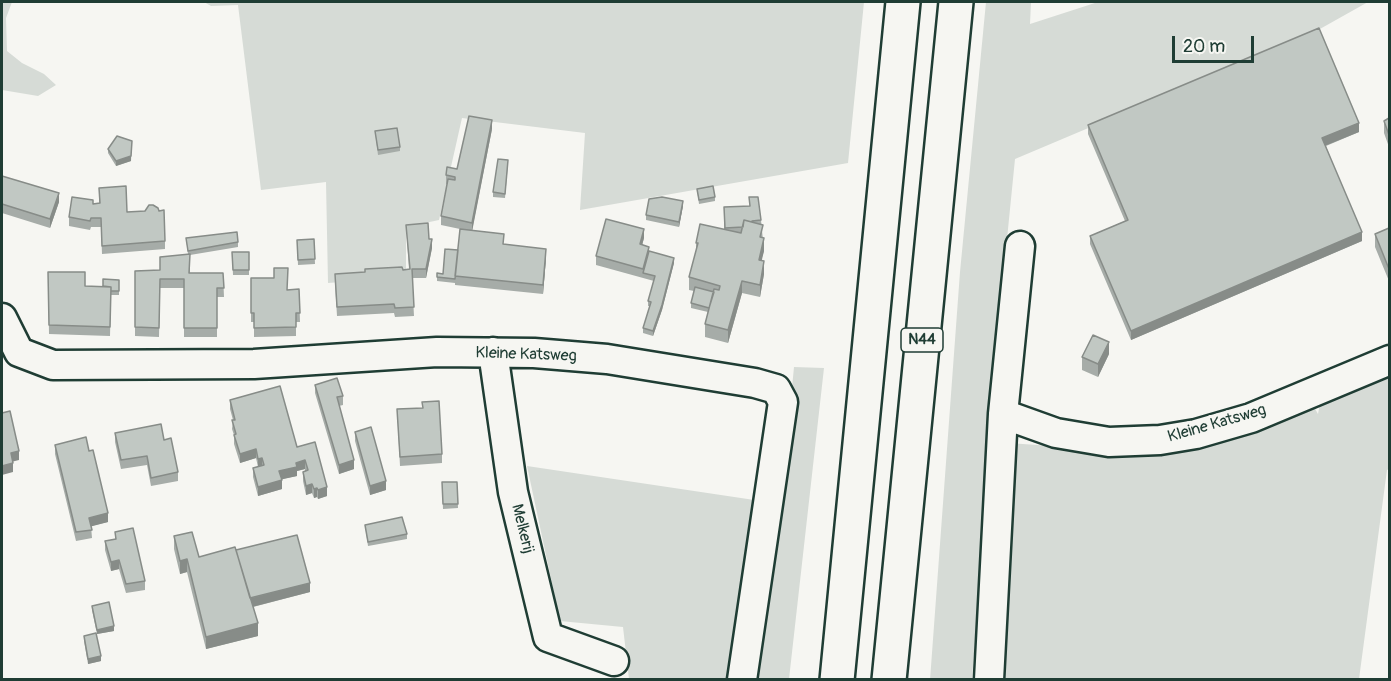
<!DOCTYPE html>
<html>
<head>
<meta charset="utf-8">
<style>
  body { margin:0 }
  #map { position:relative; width:1391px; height:681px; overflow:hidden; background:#f6f6f2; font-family:Pangolin,sans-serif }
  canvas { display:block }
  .frame { position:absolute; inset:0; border:3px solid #1f3d34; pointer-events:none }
  .scale { position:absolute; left:1172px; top:36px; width:82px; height:27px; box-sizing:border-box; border:3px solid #1f3d34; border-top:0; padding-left:8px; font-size:18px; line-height:21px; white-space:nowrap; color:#1f3d34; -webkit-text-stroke:4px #f6f6f2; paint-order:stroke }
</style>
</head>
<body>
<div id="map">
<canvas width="1391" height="681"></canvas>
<div class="frame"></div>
<div class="scale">20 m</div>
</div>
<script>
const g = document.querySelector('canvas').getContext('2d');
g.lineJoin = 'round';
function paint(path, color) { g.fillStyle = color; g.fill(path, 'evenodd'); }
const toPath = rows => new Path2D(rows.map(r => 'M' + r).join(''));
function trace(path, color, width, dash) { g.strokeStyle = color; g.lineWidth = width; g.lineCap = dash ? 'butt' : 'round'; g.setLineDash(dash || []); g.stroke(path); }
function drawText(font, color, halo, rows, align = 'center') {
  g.font = font + ' Pangolin,sans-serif'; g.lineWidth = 6; g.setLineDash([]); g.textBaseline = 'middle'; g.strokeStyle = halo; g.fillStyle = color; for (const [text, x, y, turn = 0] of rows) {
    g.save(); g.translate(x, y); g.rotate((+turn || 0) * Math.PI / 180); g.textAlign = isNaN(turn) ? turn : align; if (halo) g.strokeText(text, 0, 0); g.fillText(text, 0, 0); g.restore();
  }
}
const green = toPath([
  [2,2,12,2,6,18,7,51,22,63,44,74,56,85,38,96,2,90],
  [204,2,864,2,848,163,580,210,585,133,462,118,439,220,406,227,406,277,328,283,326,182,261,190,238,5,211,6],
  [986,2,1031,2,1030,24,1098,2,1368,2,1311,34,1015,159,1003,279,972,679,930,680,960,272],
  [794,367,824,368,789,679,752,680,787,439],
  [1389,372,1389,469,1387,470,1359,679,995,680,1008,443,1141,452,1310,400,1318,414,1320,403],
  [527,466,761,501,731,679,629,679,623,627,560,621]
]);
const minor = toPath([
  [2,318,19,352,53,365,254,364,437,352,534,353,607,359,755,383,776,389,783,402,742,680],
  [493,352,513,492,548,637,614,661],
  [1003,414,1056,433,1109,442,1160,440,1196,434,1251,418,1390,360],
  [989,680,1003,414,1020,246]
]);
const trunk = toPath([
  [837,680,903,2],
  [889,680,956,2]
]);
const wall = toPath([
  [1389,118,1389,147,1384,133,1384,121],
  [1088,125,1359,132,1326,146,1362,241,1131,340,1090,244,1090,236,1125,221,1088,134],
  [492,129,472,230,503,244,546,258,543,294,455,285,455,283,437,281,437,277,443,274,458,250,460,229,441,225,441,216,447,184,446,184,446,175,457,169],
  [375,131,400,147,400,151,378,155],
  [132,141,131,161,116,166,108,153,108,149],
  [508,164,505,198,493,197,493,192],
  [2,176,59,202,50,228,2,213],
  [99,188,127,212,165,241,165,249,102,254,101,227,91,227,90,230,69,226,69,217,99,203],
  [697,189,715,197,715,201,699,204],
  [749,197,761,220,764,251,761,260,764,274,760,297,742,293,728,343,705,337,705,324,708,312,691,308,691,303,694,291,689,290,689,277,696,251,696,243,724,229,724,207,750,206],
  [683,206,679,227,646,220,646,215],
  [406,225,429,239,432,248,426,278,412,278,414,316,395,317,394,313,337,316,335,283,409,269],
  [1389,228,1389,281,1375,247,1375,234],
  [186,238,238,242,238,247,190,255,190,273,223,273,224,297,217,297,217,337,184,337,184,288,160,288,159,337,135,336,135,271,160,270,188,254],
  [644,238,642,245,649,251,674,263,662,310,653,336,643,333,643,328,650,306,648,306,648,301,654,281,596,265,596,256],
  [314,239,315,264,298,265,297,240],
  [232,252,249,252,249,275,233,275],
  [48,272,85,286,103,286,119,280,119,295,111,295,110,336,49,334],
  [251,278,288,290,299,289,300,322,296,322,296,336,254,337,254,322,251,322],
  [1109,354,1098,377,1082,370,1082,357],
  [315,385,343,396,343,405,339,406,354,469,339,474,315,393],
  [230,400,297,447,327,496,318,499,317,497,314,498,312,493,306,495,303,481,303,472,305,471,305,469,297,471,297,476,282,479,282,489,258,496,253,477,253,468,258,467,256,458,240,463,234,444,234,435,232,429,233,420,230,409],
  [397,409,442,454,442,463,400,466],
  [355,432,386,490,370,495,355,441],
  [115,433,164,440,178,472,178,481,151,486,147,465,121,469,115,442],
  [55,445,108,522,91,526,92,538,76,541,55,454],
  [442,482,457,482,458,508,443,509],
  [365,525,407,534,407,539,368,546],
  [115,532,145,581,145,590,126,593,119,569,111,571,105,550,105,541,115,539],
  [174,536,199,557,236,550,310,592,253,607,258,636,206,649,187,572,180,574,174,549],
  [92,606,114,631,97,634,92,610],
  [84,636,101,661,88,664,84,641]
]);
const shadedWall = toPath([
  [492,120,492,129,472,232,472,223],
  [1359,123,1359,132,1322,147,1322,138],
  [131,156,131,161,116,166,116,161],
  [59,193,59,202,50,228,50,219],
  [683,201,683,206,679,227,679,222],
  [644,229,644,238,640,253,640,244],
  [1362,232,1362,241,1131,340,1131,331],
  [764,238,764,251,759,272,759,260],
  [432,239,432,248,426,278,426,269],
  [546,249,546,258,543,294,543,285],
  [674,258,674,263,662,310,653,336,653,331],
  [764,261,764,274,760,297,760,285],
  [742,281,742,293,728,343,728,330],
  [1109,342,1109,354,1098,377,1098,364],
  [256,449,256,458,240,463,240,454],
  [19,451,19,460,11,462,11,453],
  [262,458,262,467,258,468,258,459],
  [305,460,305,469,297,471,297,476,279,480,279,471,296,463],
  [354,460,354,469,339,474,339,465],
  [13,463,13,472,2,475,2,466],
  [282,480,282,489,258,496,258,487],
  [386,481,386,490,370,495,370,486],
  [312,484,312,493,306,495,306,486],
  [327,487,327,496,318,499,318,490],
  [317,488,317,497,314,498,314,489],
  [108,513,108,522,89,527,89,518],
  [187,559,187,572,180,574,180,561],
  [119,560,119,569,111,571,111,562],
  [310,583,310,592,248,608,248,599],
  [258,623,258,636,206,649,206,637],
  [114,626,114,631,97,634,97,630],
  [101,656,101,661,88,664,88,659]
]);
const building = toPath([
  [1319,28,1359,123,1322,138,1362,232,1131,331,1090,236,1128,220,1088,125,1319,28],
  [469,116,492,120,472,223,441,216,448,179,455,180,455,177,446,175,447,167,457,169,469,116],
  [1389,118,1389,135,1384,121,1389,118],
  [397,128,400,147,378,150,375,131,397,128],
  [117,136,132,141,131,156,116,161,108,149,117,136],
  [498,159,508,160,505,194,493,192,498,159],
  [2,176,59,193,50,219,2,204,2,176],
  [126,186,127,212,145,211,149,205,153,205,158,208,159,211,164,210,165,241,102,246,101,218,91,218,90,221,69,217,72,197,93,200,93,204,100,203,99,188,126,186],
  [713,186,715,197,699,200,697,189,713,186],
  [662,197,683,201,679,222,646,215,649,199,662,197],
  [749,197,758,197,761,220,752,221,752,222,744,220,743,227,725,228,724,207,750,206,749,197],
  [606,219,644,229,640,244,649,247,643,269,596,256,606,219],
  [744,220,763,225,760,237,764,238,759,260,764,261,760,285,742,281,728,330,705,324,714,289,719,290,720,286,689,277,698,243,696,243,700,224,741,233,744,220],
  [428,223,429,239,432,239,426,269,412,269,414,307,395,308,394,304,337,307,335,274,365,272,365,269,402,267,403,270,410,269,406,225,428,223],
  [1389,228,1389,269,1375,234,1389,228],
  [460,229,504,234,503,244,546,249,543,285,455,276,460,229],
  [237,232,238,242,188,251,186,238,237,232],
  [314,239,315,259,298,260,297,240,314,239],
  [445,249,458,250,455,279,437,277,437,273,443,274,445,249],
  [649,251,674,258,662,305,653,331,643,328,651,302,648,301,655,276,643,273,649,251],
  [232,252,249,252,249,270,233,270,232,252],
  [190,254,189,273,223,273,224,288,217,288,217,328,184,328,184,279,160,279,159,328,135,327,135,271,160,270,160,257,190,254],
  [274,268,288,268,287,290,299,289,300,313,296,313,296,327,254,328,254,313,251,313,251,278,274,278,274,268],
  [48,272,85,272,85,286,111,287,110,327,49,325,48,272],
  [103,279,119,280,119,291,111,291,111,287,103,286,103,279],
  [695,287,714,292,709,308,691,303,695,287],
  [1093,335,1109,342,1098,364,1082,357,1093,335],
  [337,378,343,396,337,397,354,460,339,465,315,385,337,378],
  [280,386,297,447,315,442,327,487,318,490,317,488,314,489,312,484,306,486,303,472,308,470,305,460,296,463,297,467,279,471,282,480,258,487,253,468,264,465,262,458,258,459,256,449,240,454,234,435,236,434,232,420,235,420,230,400,280,386],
  [439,401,442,454,400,457,397,409,423,408,422,402,439,401],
  [10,411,19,451,11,453,13,463,2,466,2,413,10,411],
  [161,424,164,440,171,438,178,472,151,478,147,456,121,460,115,433,161,424],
  [371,427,386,481,370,486,355,432,371,427],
  [86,437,89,451,93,450,108,513,89,518,92,530,76,532,55,445,86,437],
  [442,482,457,482,458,504,443,504,442,482],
  [402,517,407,534,368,542,365,525,402,517],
  [133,528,145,581,126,584,119,560,111,562,105,541,116,539,115,532,133,528],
  [192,532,199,557,235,547,258,623,206,637,187,559,180,561,174,536,192,532],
  [297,535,310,583,250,598,236,550,297,535],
  [109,602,114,626,97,630,92,606,109,602],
  [96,633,101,656,88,659,84,636,96,633]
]);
const shields = [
  [922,340,42]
];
const shieldNames = [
  ["N44",922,340]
];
const streetNames = [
  ["Kleine Katsweg",526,355,2],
  ["Kleine Katsweg",1217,424,-16],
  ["Melkerij",522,529,76]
];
paint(green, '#d6dbd6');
trace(minor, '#1f3d34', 33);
trace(trunk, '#1f3d34', 38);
trace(minor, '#f6f6f2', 28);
trace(trunk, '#f6f6f2', 33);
paint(wall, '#a6aca8');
paint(shadedWall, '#878c88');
paint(building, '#c1c8c3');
trace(building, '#878c88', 1.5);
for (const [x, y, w] of shields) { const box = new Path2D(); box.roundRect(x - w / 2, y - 12, w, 24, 4.5); g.fillStyle = '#f6f6f2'; g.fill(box); trace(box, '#1f3d34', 1.5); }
drawText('bold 15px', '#1f3d34', null, shieldNames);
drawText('16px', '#1f3d34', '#f6f6f2', streetNames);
</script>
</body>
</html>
